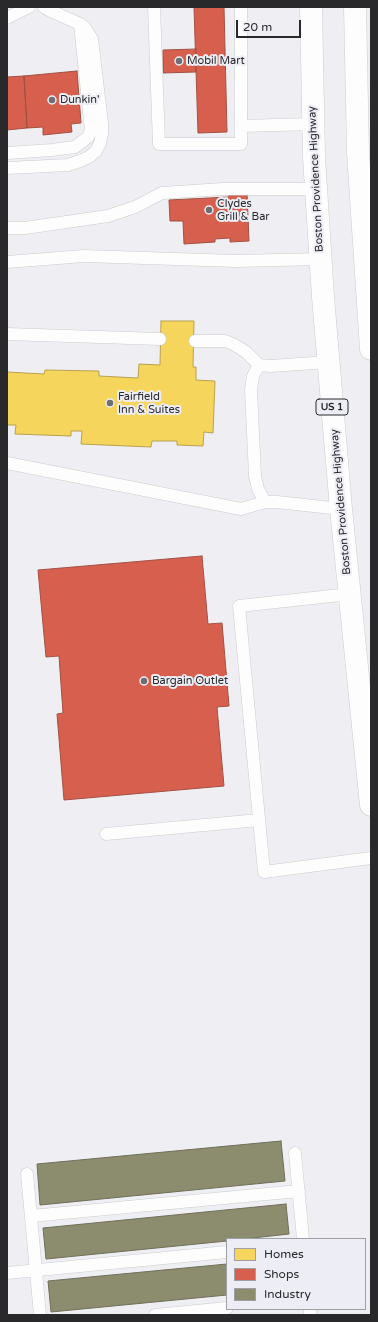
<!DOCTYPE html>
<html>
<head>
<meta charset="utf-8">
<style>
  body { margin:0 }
  #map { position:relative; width:378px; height:1322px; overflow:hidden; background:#efeff3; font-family:"Varela Round",sans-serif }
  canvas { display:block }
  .frame { position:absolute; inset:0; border:8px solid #29292c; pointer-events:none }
  .legend { position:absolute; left:226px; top:1238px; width:140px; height:72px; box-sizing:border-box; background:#ededf5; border:1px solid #9f9fa5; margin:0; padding:5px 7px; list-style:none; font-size:12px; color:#29292c }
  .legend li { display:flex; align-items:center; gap:8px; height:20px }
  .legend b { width:20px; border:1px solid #9f9fa5 }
  .scale { position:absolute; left:236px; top:20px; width:65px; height:18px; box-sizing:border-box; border:2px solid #29292c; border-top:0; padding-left:5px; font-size:12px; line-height:14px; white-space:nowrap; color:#29292c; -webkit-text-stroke:3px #ededf5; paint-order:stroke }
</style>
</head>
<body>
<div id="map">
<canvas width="378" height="1322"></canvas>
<div class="frame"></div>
<ul class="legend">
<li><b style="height:11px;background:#f6d55c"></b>Homes</li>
<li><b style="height:11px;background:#d6604d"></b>Shops</li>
<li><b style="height:11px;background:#8c8c6e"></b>Industry</li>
</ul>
<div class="scale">20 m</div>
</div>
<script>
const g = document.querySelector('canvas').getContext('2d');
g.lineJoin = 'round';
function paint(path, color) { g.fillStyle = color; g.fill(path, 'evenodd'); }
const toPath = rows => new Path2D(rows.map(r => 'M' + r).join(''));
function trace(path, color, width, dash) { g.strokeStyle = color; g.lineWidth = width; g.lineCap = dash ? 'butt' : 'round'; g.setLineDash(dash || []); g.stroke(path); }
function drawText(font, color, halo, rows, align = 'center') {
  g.font = font + ' "Varela Round",sans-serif'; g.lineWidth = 4; g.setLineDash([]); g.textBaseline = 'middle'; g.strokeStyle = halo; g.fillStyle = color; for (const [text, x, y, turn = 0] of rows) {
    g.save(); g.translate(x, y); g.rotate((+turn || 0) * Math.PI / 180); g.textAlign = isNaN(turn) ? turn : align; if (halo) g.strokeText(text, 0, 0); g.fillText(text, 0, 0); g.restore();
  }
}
const homes = toPath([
  [161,321,194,321,193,367,196,367,196,380,215,381,213,433,204,432,203,446,177,445,177,441,152,441,151,447,81,444,82,431,71,431,71,436,15,434,16,425,7,425,7,372,44,374,45,370,99,371,99,376,138,378,139,364,160,365,161,321]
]);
const shops = toPath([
  [194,7,224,7,227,132,198,133,194,7],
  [196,49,196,72,163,73,163,50,196,49],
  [77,71,81,123,71,124,72,132,43,135,43,127,27,128,24,76,77,71],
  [24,76,27,128,7,130,7,77,24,76],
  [247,192,249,241,230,242,230,238,215,239,215,242,184,244,183,221,170,221,169,200,229,197,229,193,247,192],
  [202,556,208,624,222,623,229,706,217,707,224,786,64,800,57,714,63,713,59,656,46,657,38,570,202,556]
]);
const industry = toPath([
  [281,1141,285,1181,40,1205,37,1164,281,1141],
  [286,1204,289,1234,244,1239,227,1239,227,1241,46,1259,43,1228,286,1204],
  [227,1264,227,1295,51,1312,48,1281,227,1264]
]);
const service = toPath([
  [154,7,159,144,241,144,241,126],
  [241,7,241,126,314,124],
  [7,18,29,7],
  [7,153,52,150,75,147,88,137,91,131,80,24],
  [7,168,68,165,80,161,89,157,96,151,100,143,102,134,102,123,92,39,85,28,80,24,51,11,44,7],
  [7,228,25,228,108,216,135,207,162,193,222,189,316,189],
  [7,262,84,256,236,261,320,259],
  [7,334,160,339],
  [195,341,225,341,233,344,246,352,259,365,270,366,329,362],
  [259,365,253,376,251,389,255,476,258,489,265,502],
  [7,463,241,509,265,502,277,502,341,509],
  [350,594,239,606,264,872,371,858],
  [106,834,259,820],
  [295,1153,303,1239],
  [27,1174,40,1315],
  [31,1216,299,1191],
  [7,1273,227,1252],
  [310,1309,310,1315],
  [155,1315,227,1308]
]);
const primary = toPath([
  [311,7,314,157,323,297,341,509,371,805],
  [355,7,358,152,371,349]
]);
const markers = [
  [179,61,4,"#6e6e72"],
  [52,100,4,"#6e6e72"],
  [209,210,4,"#6e6e72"],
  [110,403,4,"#6e6e72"],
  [144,681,4,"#6e6e72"]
];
const shields = [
  [332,407,32]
];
const shieldNames = [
  ["US 1",332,407]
];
const poiNames = [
  ["Mobil Mart",187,61],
  ["Dunkin'",60,100],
  ["Clydes",217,204],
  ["Grill & Bar",217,217],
  ["Fairfield",118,397],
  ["Inn & Suites",118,410],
  ["Bargain Outlet",152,681]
];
const streetNames = [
  ["Boston Providence Highway",316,179,-93],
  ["Boston Providence Highway",341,502,-95]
];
paint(homes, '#f6d55c');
trace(homes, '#b8a14e', 1);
paint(shops, '#d6604d');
trace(shops, '#a25043', 1);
paint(industry, '#8c8c6e');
trace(industry, '#6e6e5a', 1);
trace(service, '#cccccf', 13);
trace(primary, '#cccccf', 23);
trace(service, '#fdfdfd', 12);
trace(primary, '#fdfdfd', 22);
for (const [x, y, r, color] of markers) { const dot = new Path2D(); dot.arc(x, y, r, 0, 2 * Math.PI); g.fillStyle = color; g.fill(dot); trace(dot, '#ededf5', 1.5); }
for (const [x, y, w] of shields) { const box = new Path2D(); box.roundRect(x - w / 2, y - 8, w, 16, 3); g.fillStyle = '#ededf5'; g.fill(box); trace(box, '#29292c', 1); }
drawText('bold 10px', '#29292c', null, shieldNames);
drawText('11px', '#29292c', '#ededf5', poiNames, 'left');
drawText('11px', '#29292c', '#ededf5', streetNames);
</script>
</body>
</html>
